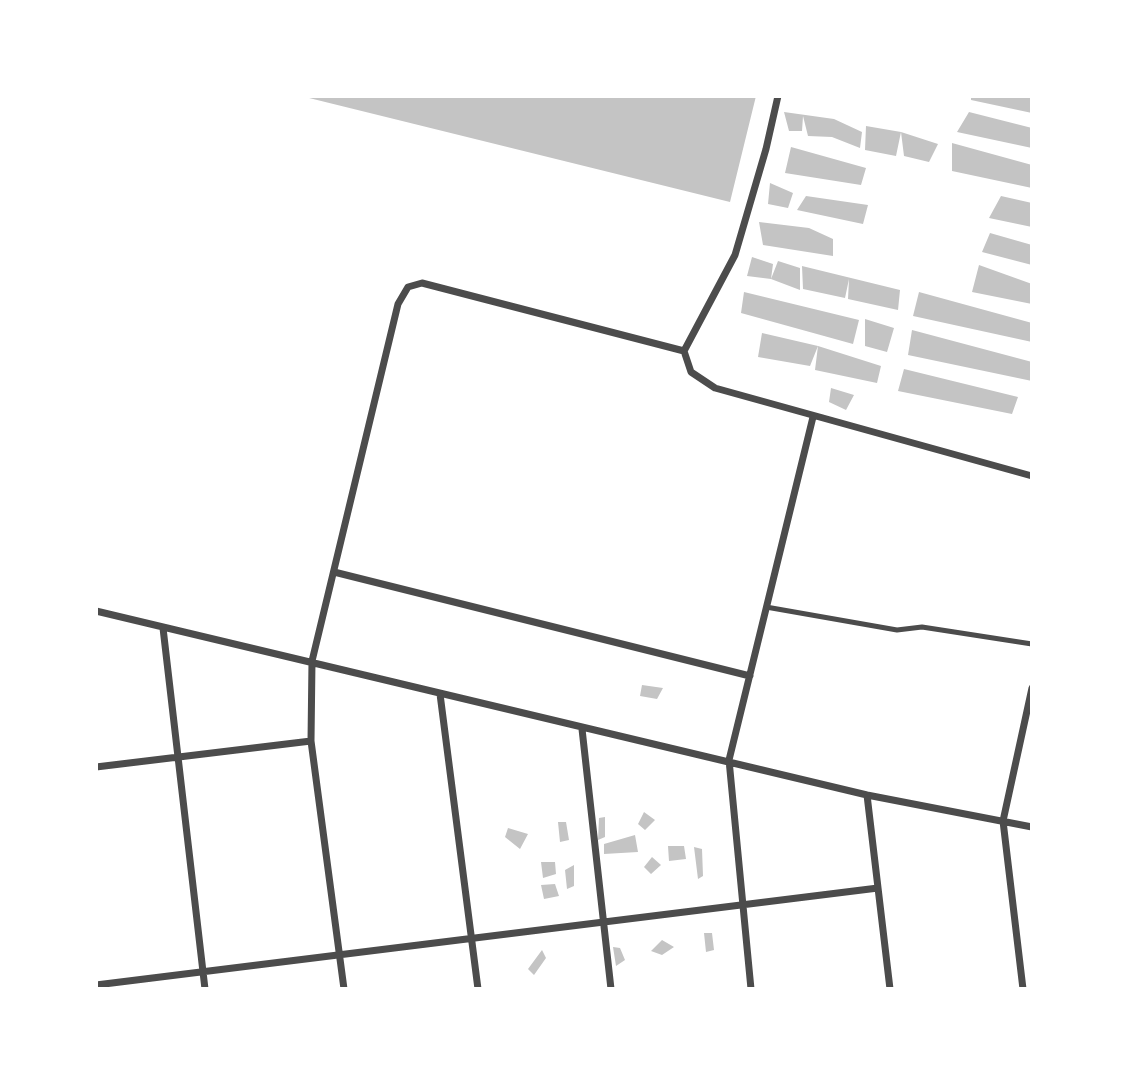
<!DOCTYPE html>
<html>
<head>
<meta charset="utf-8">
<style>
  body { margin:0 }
  #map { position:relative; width:1128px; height:1085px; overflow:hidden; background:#fff; font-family:"IBM Plex Sans",sans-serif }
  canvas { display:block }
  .frame { position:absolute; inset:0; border:98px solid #fff; pointer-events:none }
</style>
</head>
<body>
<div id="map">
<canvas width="1128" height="1085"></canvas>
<div class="frame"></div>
</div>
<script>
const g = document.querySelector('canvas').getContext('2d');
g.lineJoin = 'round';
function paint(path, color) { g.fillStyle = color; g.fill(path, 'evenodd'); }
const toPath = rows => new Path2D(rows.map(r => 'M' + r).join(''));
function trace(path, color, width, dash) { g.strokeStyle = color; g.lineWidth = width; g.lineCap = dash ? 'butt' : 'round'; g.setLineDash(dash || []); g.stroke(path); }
const building = toPath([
  [301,96,756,96,730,202],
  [971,96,1032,96,1032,113,971,100],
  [784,112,834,119,862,132,860,148,832,137,808,136,803,116,802,131,789,131],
  [969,112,1032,128,1032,148,957,132],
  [866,126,901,132,896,156,865,150],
  [901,132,938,144,929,162,904,156],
  [952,143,1032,165,1032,188,952,171],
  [791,147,866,168,861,185,785,173],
  [770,183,793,193,788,208,768,204],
  [806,196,868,205,863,224,797,210],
  [1001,196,1032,203,1032,227,989,218],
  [759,222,809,228,833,239,833,256,763,245],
  [990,233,1032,245,1032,265,982,252],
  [752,257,773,264,771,279,778,261,800,268,800,290,771,279,747,276],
  [979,265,1032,284,1032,304,972,292],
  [802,266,900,290,898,310,848,299,849,279,845,298,803,289],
  [744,292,859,320,853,344,741,313],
  [919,292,1032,323,1032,342,913,316],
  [865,319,894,328,887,352,865,346],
  [912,330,1032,362,1032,381,908,355],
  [762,333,818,346,881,366,877,383,815,370,818,346,810,366,758,357],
  [904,369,1018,397,1012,414,898,391],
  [831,388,854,395,846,410,829,402],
  [642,685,663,688,657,699,640,696],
  [644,812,655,820,645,830,638,824],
  [605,817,605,837,598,840,599,818],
  [558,822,566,822,569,840,560,842],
  [508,828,528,834,520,849,505,837],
  [635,835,638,852,604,854,604,844],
  [668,846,684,846,686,859,669,861],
  [694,847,702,849,703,876,698,879],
  [652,857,661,865,651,874,644,867],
  [541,862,555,862,556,874,543,878],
  [574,865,574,886,567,889,565,870],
  [555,884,559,896,544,899,541,885],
  [704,933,712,933,714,950,706,952],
  [662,940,674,947,662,955,651,951],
  [613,947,620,948,625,960,616,966],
  [542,950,546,958,534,975,528,969]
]);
const service = toPath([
  [766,607,897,630,922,627,1032,644]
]);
const minor = toPath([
  [684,351,735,255,766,149,778,96],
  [334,572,750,676],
  [96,611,867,795,1032,827],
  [163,628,205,989],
  [440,694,478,989],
  [582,729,611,989],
  [96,767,311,741],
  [867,795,890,989],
  [96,985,878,888],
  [344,989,311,741,312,661,398,304,408,287,422,283,684,351,691,372,715,388,1032,476],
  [751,989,729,760,813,417],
  [1023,989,1003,821,1032,688]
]);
paint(building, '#c4c4c4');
trace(service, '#4c4c4c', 5);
trace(minor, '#4c4c4c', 7);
</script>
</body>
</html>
